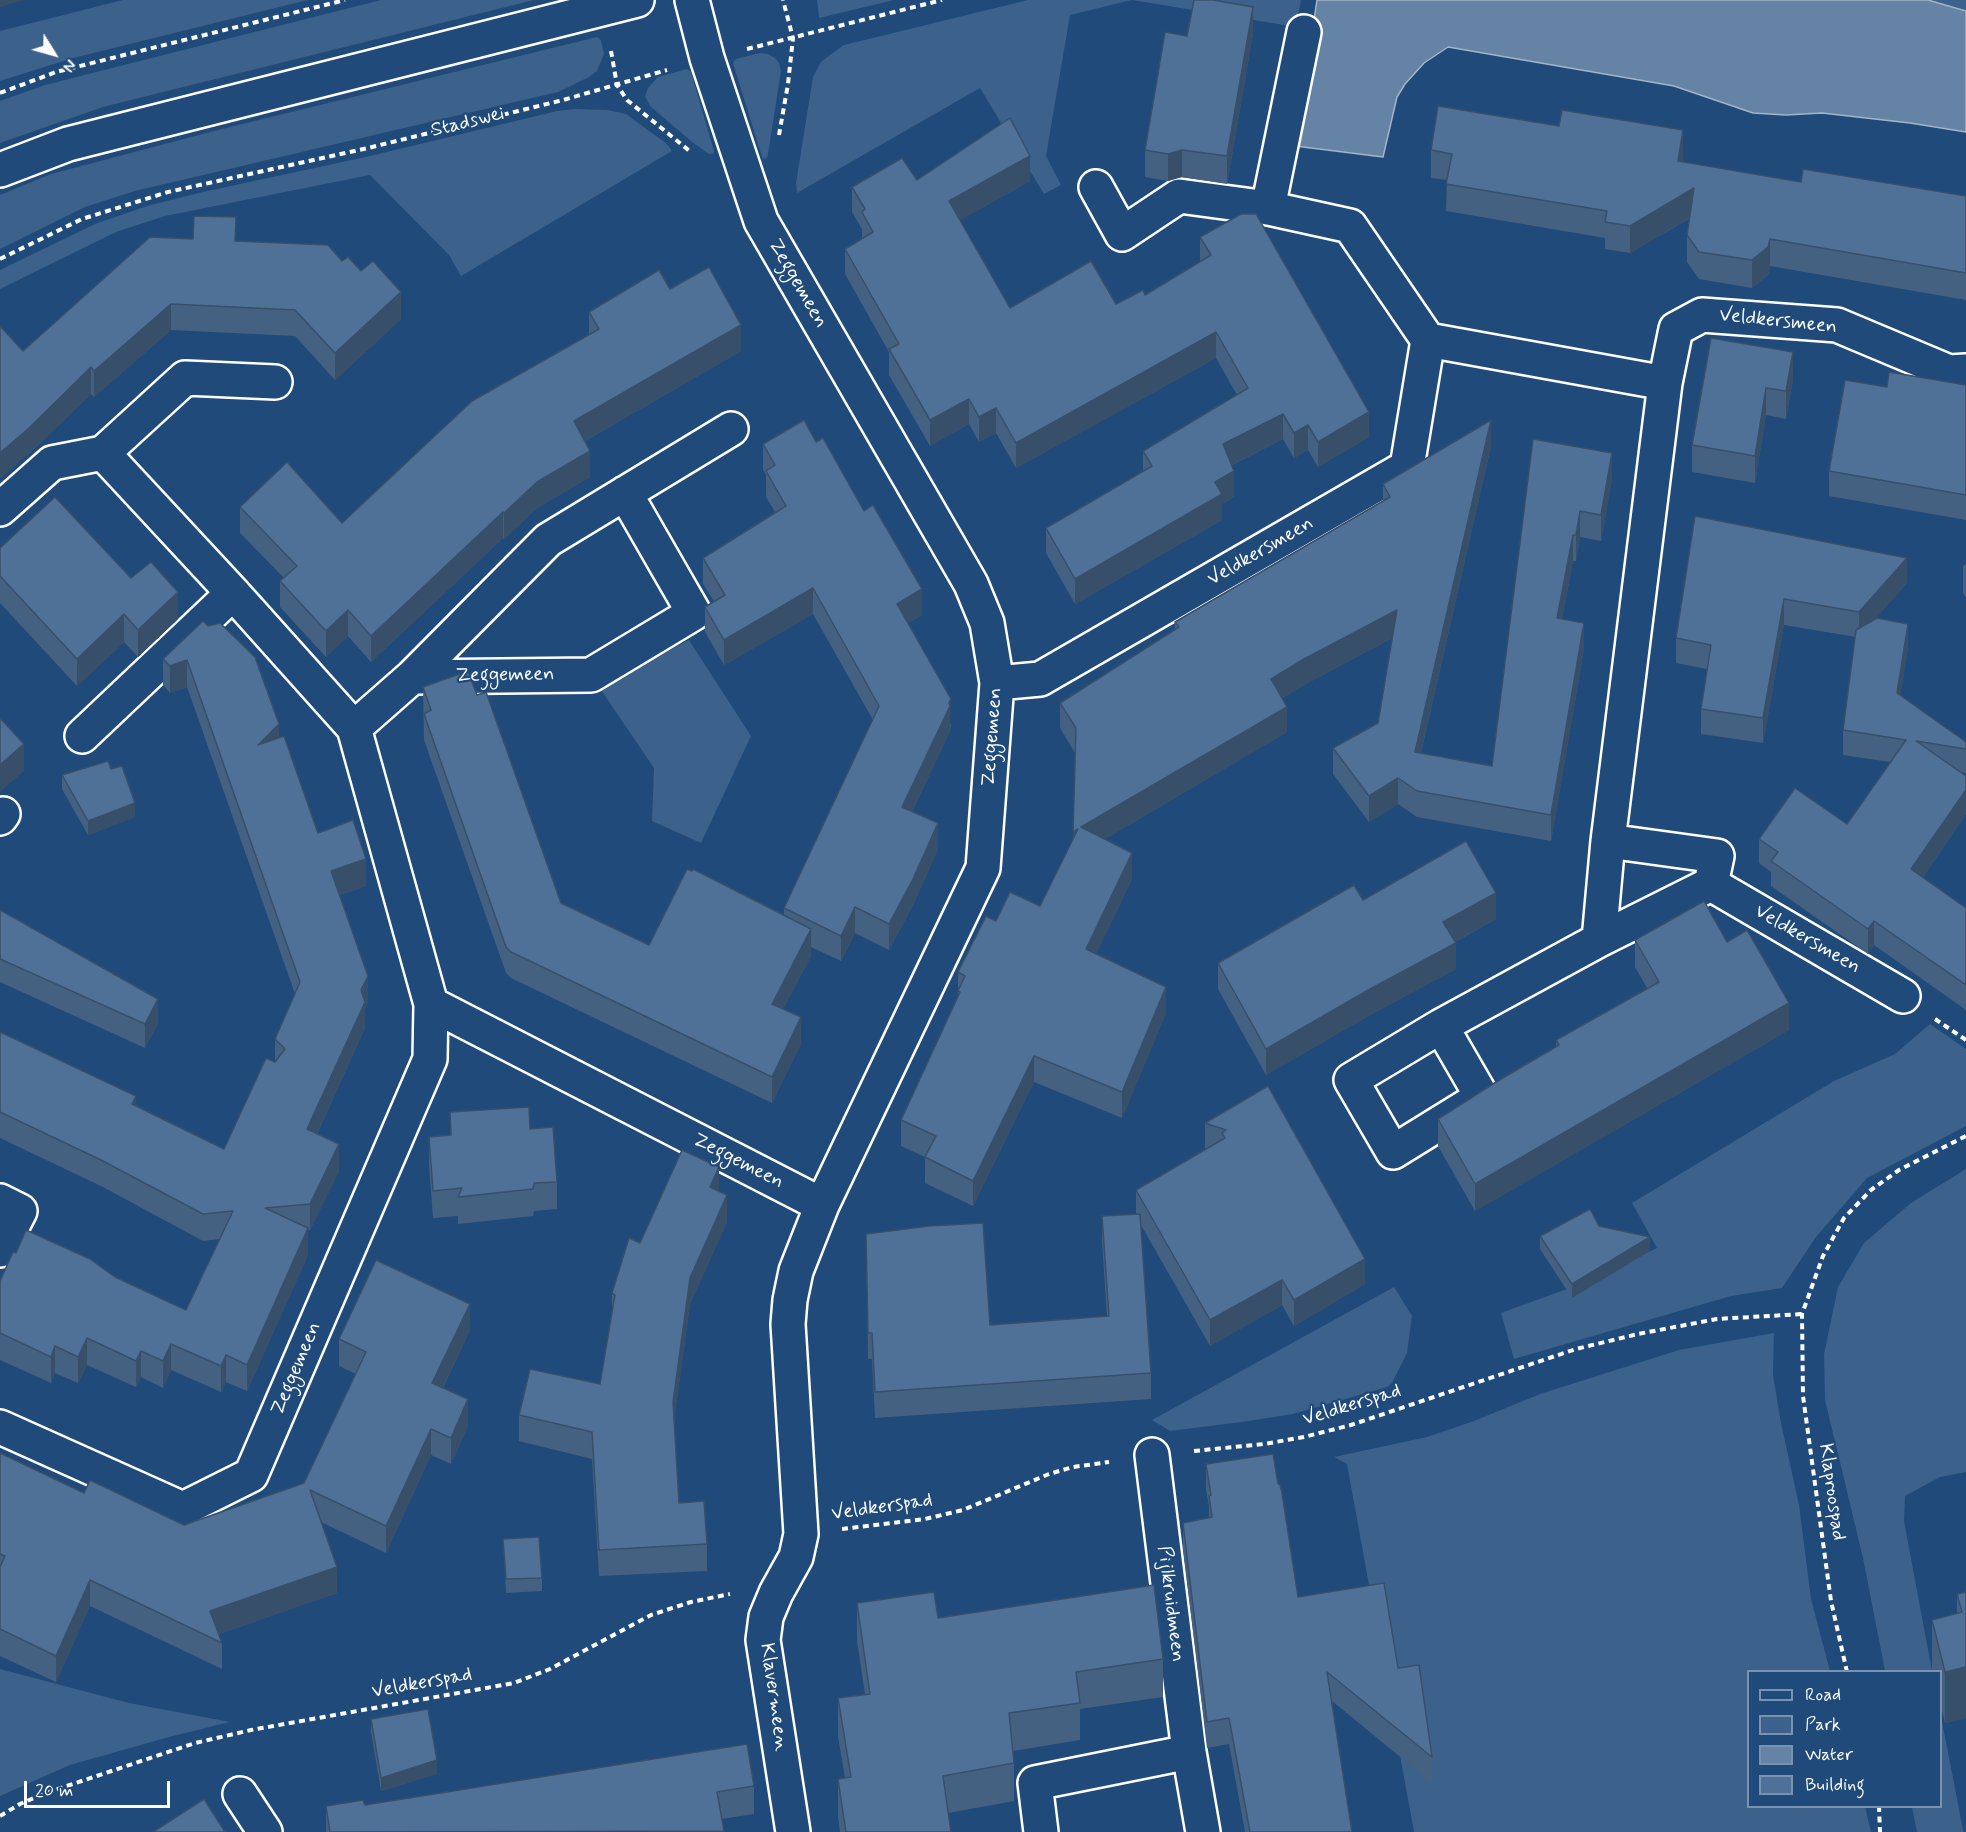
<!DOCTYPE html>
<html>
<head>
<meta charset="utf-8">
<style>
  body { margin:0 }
  #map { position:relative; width:1966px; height:1832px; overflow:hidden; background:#1f4a7a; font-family:Mynerve,sans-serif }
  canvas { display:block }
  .legend { position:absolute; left:1747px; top:1670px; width:195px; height:138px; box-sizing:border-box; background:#1f4a7a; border:2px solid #7992af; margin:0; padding:8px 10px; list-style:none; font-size:18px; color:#fff }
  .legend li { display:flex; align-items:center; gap:12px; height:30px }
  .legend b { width:30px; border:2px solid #7992af }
  .north { position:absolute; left:24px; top:24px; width:60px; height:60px; -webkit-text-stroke:4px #1f4a7a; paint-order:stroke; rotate:127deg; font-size:16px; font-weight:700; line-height:24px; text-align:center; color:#fff }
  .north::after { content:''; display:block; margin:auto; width:21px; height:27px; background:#fff; clip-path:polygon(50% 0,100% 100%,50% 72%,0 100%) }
  .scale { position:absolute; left:24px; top:1781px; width:146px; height:27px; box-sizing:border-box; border:3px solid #fff; border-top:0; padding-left:8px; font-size:18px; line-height:21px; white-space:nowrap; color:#fff; -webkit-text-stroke:4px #1f4a7a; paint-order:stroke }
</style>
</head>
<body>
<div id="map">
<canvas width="1966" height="1832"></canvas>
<ul class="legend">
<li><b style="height:8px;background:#1f4a7a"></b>Road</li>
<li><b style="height:16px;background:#3c618b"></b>Park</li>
<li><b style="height:16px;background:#6583a4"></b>Water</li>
<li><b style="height:16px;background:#507197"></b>Building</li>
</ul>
<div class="north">N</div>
<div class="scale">20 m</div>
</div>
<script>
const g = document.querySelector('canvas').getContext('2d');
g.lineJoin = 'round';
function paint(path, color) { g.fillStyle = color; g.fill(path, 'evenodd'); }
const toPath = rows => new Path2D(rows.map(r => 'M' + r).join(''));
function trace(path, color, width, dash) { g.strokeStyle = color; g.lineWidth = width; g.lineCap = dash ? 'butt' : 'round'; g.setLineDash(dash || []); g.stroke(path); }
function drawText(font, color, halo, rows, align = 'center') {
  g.font = font + ' Mynerve,sans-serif'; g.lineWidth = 4.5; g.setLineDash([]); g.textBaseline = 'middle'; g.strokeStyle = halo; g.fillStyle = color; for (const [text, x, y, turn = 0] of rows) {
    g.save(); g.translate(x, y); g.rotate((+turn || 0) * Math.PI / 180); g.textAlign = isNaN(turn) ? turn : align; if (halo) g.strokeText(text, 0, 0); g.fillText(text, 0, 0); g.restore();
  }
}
const green = toPath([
  [123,0,308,0,73,58,0,81,0,31],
  [381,0,534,0,103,107,0,143,0,101,45,85],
  [817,0,894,0,819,18],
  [1028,0,1132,0,1070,15,1046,156,1061,185,1044,194,980,88,797,193,796,183,813,77,821,62,830,55,844,45],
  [1132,0,1301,0,1296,27],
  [1928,0,1966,0,1966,11],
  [597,37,601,40,604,54,597,71,589,77,558,92,135,191,85,207,0,249,0,195,51,174,214,131],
  [760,53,768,54,775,58,779,63,781,71,768,154,767,158,764,159,762,157,733,63,736,59],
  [687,69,691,72,714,151,713,154,709,154,692,142,650,106,645,96,648,88,658,77],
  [575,109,608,110,626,114,667,144,672,151,461,276,449,255,370,175,165,216,116,232,0,289,0,270,95,224,147,206,203,192,370,156,557,111],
  [689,640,751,736,701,843,652,821,654,768,599,687],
  [1930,1024,1966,1049,1966,1126,1867,1178,1816,1237,1782,1288,1731,1296,1514,1359,1501,1313,1589,1281,1657,1248,1632,1203,1834,1081,1895,1054],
  [1966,1169,1966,1472,1940,1477,1905,1496,1904,1521,1932,1671,1885,1671,1863,1558,1825,1400,1824,1354,1838,1287,1864,1243,1911,1203],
  [1394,1287,1412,1316,1407,1353,1392,1383,1387,1387,1293,1414,1242,1422,1170,1431,1152,1420],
  [1774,1333,1773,1375,1781,1423,1799,1505,1811,1599,1830,1671,1748,1672,1748,1806,1865,1807,1871,1832,1414,1832,1347,1464,1334,1457,1427,1437,1474,1421,1540,1394,1679,1350],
  [0,1669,129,1703,230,1722,169,1737,70,1765,0,1796],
  [1941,1716,1963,1830,1964,1832,1917,1832,1912,1807,1940,1806]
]);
const water = toPath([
  [1317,0,1928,0,1966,11,1966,132,1910,123,1822,113,1786,115,1753,113,1674,86,1448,47,1424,63,1405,84,1397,97,1383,157,1295,146,1317,0]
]);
const path = toPath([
  [747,49,942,0],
  [611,51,617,85,627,100,692,153],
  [0,93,56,72,345,0],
  [779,135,788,84,793,38,783,0],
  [0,259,82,219,168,192,368,148,563,100,667,70],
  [1935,1019,1966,1040],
  [1194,1451,1264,1444,1304,1437,1351,1425,1576,1349,1638,1334,1717,1319,1802,1314],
  [842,1529,925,1519,963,1510,1049,1474,1073,1467,1109,1462],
  [1847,1672,1831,1601,1803,1396,1802,1314,1823,1256,1844,1218,1871,1190,1899,1170,1966,1136],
  [1879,1806,1880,1832],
  [0,1816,20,1804,43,1794,195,1743,251,1730,514,1683,550,1669,651,1615,691,1602,730,1594]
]);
const minor = toPath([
  [692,0,707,58,761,221,971,584,987,623,997,683,983,868,822,1205,796,1271,790,1300,788,1324,801,1534,796,1557,776,1593,766,1617,763,1640,793,1832],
  [0,170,68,144,637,0],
  [1268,208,1304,32],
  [1428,340,1665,383],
  [0,509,52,463,103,453,185,378,275,382],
  [412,677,591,675,694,613,625,493],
  [997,683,1040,679,1407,467,1428,340,1350,226,1268,208,1179,196,1122,234,1096,187],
  [354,728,412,677,548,540,731,429],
  [82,736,233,593],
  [0,818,3,814],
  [1608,841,1717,856,1711,884,1599,940,1608,841,1665,383,1676,329,1702,315,1837,325,1949,372,1966,371],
  [1711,884,1903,996],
  [431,1004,822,1205],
  [1441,1026,1482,1097,1393,1152,1351,1080,1441,1026,1599,940],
  [0,1201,20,1211,0,1250],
  [0,1427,183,1509,251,1475,430,1059,431,1004,354,728,233,593,103,453],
  [1152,1455,1189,1752,1203,1832],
  [240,1794,265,1832],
  [1041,1832,1035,1783,1189,1752]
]);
const wall = toPath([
  [1253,34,1227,184,1182,177,1168,181,1145,177,1145,150,1187,36],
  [1559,126,1683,157,1683,162,1801,182,1966,196,1966,300,1770,266,1768,275,1752,288,1699,279,1687,262,1687,235,1690,218,1630,253,1605,249,1605,238,1446,211,1447,180,1431,178,1431,150],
  [917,180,1030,181,960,220,1010,308,1116,304,1145,295,1200,262,1200,237,1369,437,1318,467,1308,450,1294,458,1283,439,1232,465,1234,497,1222,504,1222,520,1075,604,1046,553,1046,528,1143,472,1143,451,1237,395,1216,358,1016,468,996,433,979,442,969,424,930,446,889,375,889,352,845,274,845,249,862,238,862,229,852,212,852,187],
  [236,241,342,261,401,319,335,380,295,336,171,330,94,397,91,394,29,454,23,351],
  [670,289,741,351,585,441,590,477,537,508,504,539,503,538,371,662,348,636,326,657,280,607,280,581,284,578,240,533,240,507,342,523,589,335,589,312],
  [1793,352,1793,379,1786,419,1766,415,1755,483,1692,472,1692,445],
  [1966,385,1966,520,1829,496,1829,471,1887,387],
  [1533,439,1612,479,1601,541,1580,537,1576,561,1573,561,1562,619,1584,649,1551,841,1417,817,1398,804,1369,822,1333,774,1333,748,1378,723,1392,638,1304,685,1282,698,1287,732,1105,839,1132,879,1096,954,1166,1013,1122,1118,1034,1082,973,1206,925,1183,925,1157,901,1146,901,1120,958,997,958,972,996,921,1040,906,1073,840,1075,753,1060,728,1060,703,1175,630,1175,622,1383,501,1383,484,1491,446,1421,753,1492,766],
  [816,442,922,615,908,623,951,725,950,731,912,812,938,849,913,905,889,950,855,933,841,961,811,947,811,956,783,1009,801,1044,772,1103,511,978,506,973,424,740,423,687,477,695,561,903,649,945,784,915,784,908,873,720,813,614,724,665,705,632,705,607,714,601,703,584,703,558,775,512,766,497,766,475,763,470,763,444],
  [1695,516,1907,583,1874,620,1908,648,1900,696,1966,742,1966,773,1961,772,1966,776,1966,814,1923,877,1966,908,1966,1010,1874,945,1868,954,1771,886,1771,872,1759,863,1759,839,1847,824,1890,762,1843,755,1843,730,1856,637,1784,625,1763,743,1701,734,1701,709,1707,669,1676,663,1676,638],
  [0,548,131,578,178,619,138,657,124,642,77,686,0,603],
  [1966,564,1966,598,1963,593,1963,566],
  [203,621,279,738,318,833,366,886,339,895,368,1002,365,1009,365,1028,317,1134,339,1171,310,1230,308,1230,308,1255,247,1391,226,1382,221,1392,171,1370,163,1388,141,1377,136,1387,87,1365,78,1383,55,1373,51,1383,0,1360,0,1281,115,1277,186,1310,220,1239,203,1241,101,1186,0,1138,0,1032,136,1105,224,1149,275,1062,275,1039,295,994,187,687,170,693,163,685,163,659],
  [111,769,135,817,88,835,62,789,62,775],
  [1363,900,1496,919,1455,942,1456,969,1370,1015,1266,1075,1218,989,1218,963],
  [0,910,158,1023,145,1048,0,982],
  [1635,940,1727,942,1789,1030,1475,1211,1438,1146,1438,1119,1556,1047,1556,1040,1647,988,1635,967],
  [1268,1086,1365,1284,1294,1326,1282,1305,1210,1346,1141,1225,1151,1373,1151,1399,875,1418,872,1359,868,1359,866,1234,990,1325,1107,1316,1102,1242,1102,1216,1136,1214,1136,1190,1206,1149,1205,1148,1205,1123],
  [450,1112,530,1129,557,1182,557,1209,534,1211,533,1216,458,1224,458,1216,433,1218,429,1164,429,1137,450,1135],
  [719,1191,727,1222,690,1304,674,1420,679,1503,707,1544,707,1571,599,1576,592,1459,519,1441,519,1415,600,1384,612,1310,612,1293,640,1243],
  [1599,1226,1650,1251,1572,1298,1540,1249,1540,1236],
  [470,1330,443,1388,468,1426,451,1464,431,1455,386,1553,321,1522,337,1593,219,1634,222,1643,222,1669,90,1606,56,1682,0,1656,0,1453,84,1493,184,1525,304,1483,356,1374,339,1366,339,1339],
  [1206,1464,1298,1597,1398,1668,1432,1757,1432,1783,1332,1701,1352,1832,1245,1832,1229,1744,1207,1748,1183,1548,1183,1523,1209,1518,1209,1506,1206,1490],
  [503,1539,542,1578,542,1591,506,1593],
  [1966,1592,1966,1718,1945,1723,1941,1707,1941,1671,1932,1671,1932,1620,1957,1613,1957,1594],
  [857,1603,1163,1659,1163,1697,1080,1709,1080,1740,1013,1751,1014,1763,1014,1801,948,1813,951,1832,840,1832,838,1817,838,1779,845,1778,838,1736,838,1698,865,1694,857,1641],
  [371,1719,437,1774,381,1791,371,1732],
  [754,1786,754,1814,722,1819,724,1832,326,1832,326,1806,365,1805]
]);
const shadedWall = toPath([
  [0,0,25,0,0,7],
  [1253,7,1253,34,1227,184,1227,156],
  [1683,130,1683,157,1678,188,1678,161],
  [1182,150,1182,177,1168,181,1168,154],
  [1030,156,1030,181,949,226,949,201],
  [1694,188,1694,215,1630,253,1630,226],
  [1770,239,1770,266,1768,275,1752,288,1752,260],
  [401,292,401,319,335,380,335,353],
  [171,304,171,330,94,397,94,371],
  [741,325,741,351,574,447,574,421],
  [1216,332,1216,358,1016,468,1016,443],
  [1793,352,1793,379,1786,419,1786,391],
  [91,367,91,394,29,454,0,479,0,453],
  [1766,388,1766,415,1755,483,1755,456],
  [969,399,969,424,930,446,930,420],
  [996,408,996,433,979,442,979,417],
  [1369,412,1369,437,1318,467,1318,442],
  [1283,414,1283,439,1223,469,1223,444],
  [1491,420,1491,446,1415,778,1415,752],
  [1308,425,1308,450,1294,458,1294,433],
  [590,451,590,477,537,508,504,539,504,513,537,482],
  [1612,453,1612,479,1601,541,1601,515],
  [1234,471,1234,497,1222,504,1222,520,1075,604,1075,579,1215,482],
  [1580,511,1580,537,1576,561,1576,535],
  [503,512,503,538,371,662,371,636],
  [1573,535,1573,561,1557,644,1557,618],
  [1907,558,1907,583,1859,638,1859,612],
  [813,588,813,614,724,665,724,640],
  [922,589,922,615,897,629,897,604],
  [178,592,178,619,138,657,138,630],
  [1784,599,1784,625,1763,743,1763,718],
  [348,610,348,636,326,657,326,631],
  [1397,610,1397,635,1304,685,1271,704,1271,679,1304,659],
  [124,614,124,642,77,686,77,659],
  [1584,623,1584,649,1551,841,1551,815],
  [1908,624,1908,648,1897,718,1897,693],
  [187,660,187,687,170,693,170,666],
  [951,699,950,731,902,833,902,807],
  [1287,707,1287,732,1081,853,1081,827],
  [279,724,279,751,258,745],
  [24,744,24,771,0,792,0,765],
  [1398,778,1398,804,1369,822,1369,796],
  [1966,790,1966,814,1911,894,1911,869],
  [135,803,135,817,88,835,88,821],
  [938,823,938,849,913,905,889,950,889,924],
  [1078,829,1073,858,1073,832],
  [1132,853,1132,879,1086,975,1086,949],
  [366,859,366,886,331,897,331,871],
  [1496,893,1496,919,1443,948,1443,922],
  [855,907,855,933,841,961,841,936],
  [1874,921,1874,945,1868,954,1868,929],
  [811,929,811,956,772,1030,772,1004],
  [1456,943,1456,969,1370,1015,1266,1075,1266,1049,1370,989],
  [368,976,368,1002,365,1009,365,1028,307,1155,307,1129],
  [1166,987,1166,1013,1122,1118,1122,1092],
  [158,999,158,1023,145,1048,145,1024],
  [1789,1003,1789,1030,1475,1211,1475,1184],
  [801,1017,801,1044,772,1103,772,1077],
  [1034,1056,1034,1082,973,1206,973,1181],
  [136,1096,136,1122,132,1104],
  [339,1144,339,1171,310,1230,310,1204],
  [719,1167,719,1193,710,1187],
  [727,1195,727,1222,690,1304,673,1428,673,1402,690,1278],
  [308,1228,308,1255,247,1391,247,1365],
  [1650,1237,1650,1251,1572,1298,1572,1284],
  [1365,1259,1365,1284,1294,1326,1294,1300],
  [1282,1280,1282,1305,1210,1346,1210,1320],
  [470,1304,470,1330,432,1410,432,1383],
  [87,1338,87,1365,78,1383,78,1357],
  [171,1344,171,1370,163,1388,163,1361],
  [55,1346,55,1373,51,1383,51,1357],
  [141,1351,141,1377,136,1387,136,1361],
  [226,1355,226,1382,221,1392,221,1366],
  [468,1399,468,1426,451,1464,451,1438],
  [431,1429,431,1455,386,1553,386,1526],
  [337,1567,337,1593,210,1637,210,1611],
  [90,1580,90,1606,56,1682,56,1656],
  [1966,1667,1966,1718,1945,1723,1945,1672],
  [437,1760,437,1774,381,1791,381,1778]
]);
const building = toPath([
  [1194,0,1213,0,1253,7,1227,156,1182,150,1168,154,1145,150,1165,32,1187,36,1194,0],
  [1438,106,1559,126,1562,110,1683,130,1678,161,1801,182,1803,169,1966,196,1966,273,1770,239,1768,247,1752,260,1699,252,1687,235,1694,188,1630,226,1605,222,1607,211,1446,184,1452,154,1431,150,1438,106],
  [1010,118,1030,156,949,201,1010,308,1091,261,1116,304,1143,290,1145,295,1211,255,1200,237,1241,214,1256,214,1369,412,1318,442,1308,425,1294,433,1283,414,1223,444,1234,471,1215,482,1222,494,1075,579,1046,528,1152,466,1143,451,1248,388,1216,332,1016,443,996,408,979,417,969,399,930,420,889,349,899,344,845,249,873,232,862,212,865,209,852,187,902,158,917,180,1010,118],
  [194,216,236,217,235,241,328,245,342,261,348,257,361,271,373,261,401,292,335,353,295,310,171,304,94,371,91,367,29,428,0,453,0,326,23,351,150,237,193,239,194,216],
  [709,267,741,325,574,421,590,451,537,482,504,513,503,512,371,636,348,610,326,631,280,581,297,566,240,507,287,462,342,523,472,401,599,329,589,312,659,270,670,289,709,267],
  [1711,338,1793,352,1786,391,1766,388,1755,456,1692,445,1711,338],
  [1889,372,1966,385,1966,495,1829,471,1845,380,1887,387,1889,372],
  [804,420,816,442,823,438,864,511,873,505,922,589,897,604,951,699,949,703,950,706,902,807,938,823,913,879,889,924,855,907,841,936,784,908,879,706,813,588,724,640,705,607,725,595,703,558,786,506,766,471,775,465,763,444,804,420],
  [1491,420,1415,752,1492,766,1533,439,1612,453,1601,515,1580,511,1576,535,1573,535,1557,618,1584,623,1551,815,1417,791,1398,778,1369,796,1333,748,1378,723,1397,610,1304,659,1271,679,1287,707,1081,827,1132,853,1086,949,1166,987,1122,1092,1034,1056,973,1181,925,1157,936,1136,901,1120,960,992,958,991,965,976,958,972,986,916,996,921,1010,892,1040,906,1078,829,1073,832,1076,728,1060,703,1179,627,1175,622,1390,497,1383,484,1491,420],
  [55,497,131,578,151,562,178,592,138,630,124,614,77,659,0,576,0,548,55,497],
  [1695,516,1907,558,1859,612,1784,599,1763,718,1701,709,1711,645,1676,638,1695,516],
  [1877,618,1908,624,1897,693,1966,742,1966,749,1916,741,1966,776,1966,790,1911,869,1966,908,1966,985,1874,921,1868,929,1771,861,1778,852,1759,839,1795,788,1847,824,1906,740,1843,730,1856,630,1877,618],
  [203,621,208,626,220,623,255,657,279,724,258,745,284,736,318,833,353,820,366,859,331,871,368,976,361,990,365,1002,307,1129,339,1144,310,1204,265,1208,308,1228,247,1365,226,1355,221,1366,171,1344,163,1361,141,1351,136,1361,87,1338,78,1357,55,1346,51,1357,0,1333,0,1281,13,1252,16,1253,26,1230,90,1259,115,1277,186,1310,233,1211,203,1214,101,1160,0,1112,0,1032,136,1096,132,1104,224,1149,266,1058,275,1062,285,1049,275,1039,300,982,187,660,170,666,163,659,203,621],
  [468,671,477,695,486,692,561,903,649,945,687,869,692,871,693,869,811,929,772,1004,801,1017,772,1077,511,952,506,947,424,714,431,710,423,687,468,671],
  [0,718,24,744,0,765,0,718],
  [108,761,111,769,122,766,135,803,88,821,62,775,108,761],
  [1466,841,1496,893,1443,922,1456,943,1370,989,1266,1049,1218,963,1354,885,1363,900,1466,841],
  [1704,901,1727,942,1747,930,1789,1003,1475,1184,1438,1119,1496,1082,1559,1045,1556,1040,1659,982,1635,940,1704,901],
  [0,910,158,999,145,1024,0,959,0,910],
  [1268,1086,1365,1259,1294,1300,1282,1280,1210,1320,1136,1190,1225,1138,1222,1133,1226,1130,1205,1123,1268,1086],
  [529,1107,530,1129,553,1127,557,1182,534,1183,533,1189,458,1197,462,1188,433,1191,429,1137,451,1135,450,1112,529,1107],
  [682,1150,719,1167,710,1187,727,1195,690,1278,673,1402,679,1503,704,1501,707,1544,599,1550,592,1432,519,1415,530,1369,600,1384,615,1295,612,1293,629,1238,640,1243,682,1150],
  [1590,1209,1599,1226,1650,1237,1572,1284,1540,1236,1590,1209],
  [1140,1214,1151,1373,875,1392,872,1333,868,1333,866,1234,929,1226,983,1223,990,1325,1109,1316,1102,1216,1140,1214],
  [376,1260,470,1304,432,1383,468,1399,451,1438,431,1429,386,1526,310,1490,337,1567,210,1611,222,1643,90,1580,56,1656,0,1629,0,1567,5,1556,0,1554,0,1453,84,1493,90,1480,184,1525,304,1483,366,1352,339,1339,376,1260],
  [1273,1454,1278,1484,1280,1485,1282,1493,1298,1597,1384,1583,1398,1668,1419,1665,1432,1757,1327,1672,1352,1832,1250,1832,1229,1718,1207,1722,1183,1523,1212,1517,1209,1496,1211,1495,1206,1464,1273,1454],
  [539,1537,542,1578,506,1579,503,1539,539,1537],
  [1154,1585,1163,1659,1076,1672,1080,1703,1009,1713,1014,1763,943,1776,951,1832,846,1832,838,1779,851,1777,838,1698,870,1694,857,1603,934,1592,938,1618,1154,1585],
  [1966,1592,1966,1667,1945,1672,1932,1620,1962,1612,1957,1594,1966,1592],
  [428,1709,437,1760,381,1778,371,1719,428,1709],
  [747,1744,754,1786,717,1792,724,1831,330,1832,326,1806,363,1800,365,1805,747,1744],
  [204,1799,225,1832,153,1832,204,1799]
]);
const streetNames = [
  ["Stadswei",468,123,-14],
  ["Zeggemeen",797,284,60],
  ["Veldkersmeen",1778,322,6],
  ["Veldkersmeen",1261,552,-30],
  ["Zeggemeen",505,676,-1],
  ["Zeggemeen",993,737,-86],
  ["Veldkersmeen",1807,940,30],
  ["Zeggemeen",738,1162,27],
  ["Zeggemeen",297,1369,-67],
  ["Veldkerspad",1352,1406,-17],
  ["Klaproospad",1831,1492,82],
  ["Veldkerspad",882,1508,-8],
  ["Pijlkruidmeen",1170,1604,83],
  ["Veldkerspad",422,1684,-10],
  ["Klavermeen",773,1697,82]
];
paint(green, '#3c618b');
paint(water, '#6583a4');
trace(water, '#a3b5c8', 1.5);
trace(minor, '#fff', 38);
trace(path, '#fff', 4, [6, 4.5]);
trace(minor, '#1f4a7a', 33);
paint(wall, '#456182');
paint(shadedWall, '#384f6a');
paint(building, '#507197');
trace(building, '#384f6a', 1.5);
drawText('20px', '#fff', '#1f4a7a', streetNames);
</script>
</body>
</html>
